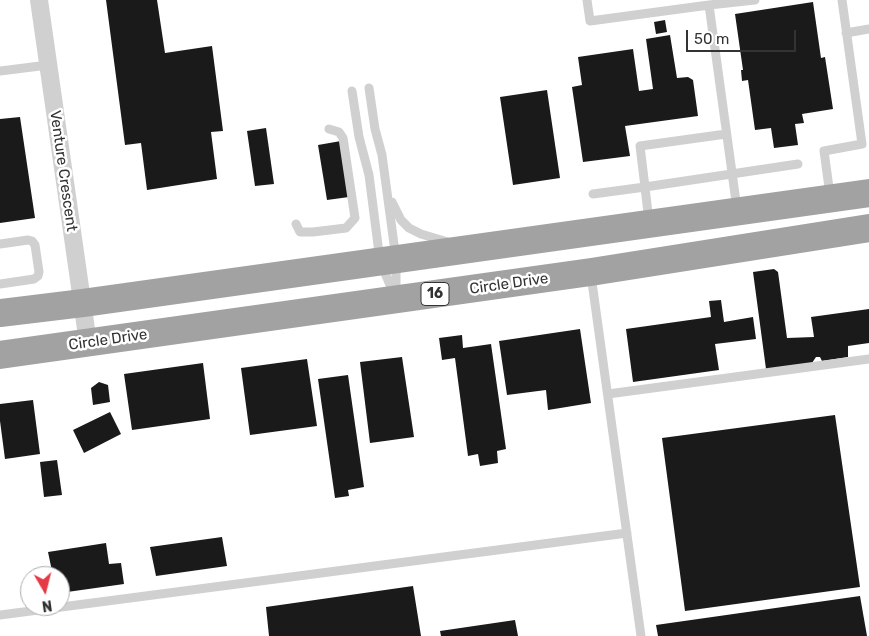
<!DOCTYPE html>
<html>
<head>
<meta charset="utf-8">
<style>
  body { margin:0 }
  #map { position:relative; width:869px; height:636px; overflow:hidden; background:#fff; font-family:Rubik,sans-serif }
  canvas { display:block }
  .north { position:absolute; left:20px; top:566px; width:50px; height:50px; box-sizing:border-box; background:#fff; border:1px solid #adadad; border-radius:50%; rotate:172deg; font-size:14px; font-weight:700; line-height:20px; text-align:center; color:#333 }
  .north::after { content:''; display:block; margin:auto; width:18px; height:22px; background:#e63946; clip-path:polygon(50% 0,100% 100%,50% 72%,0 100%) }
  .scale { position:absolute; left:686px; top:30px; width:110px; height:22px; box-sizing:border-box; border:2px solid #333; border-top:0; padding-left:6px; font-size:15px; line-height:18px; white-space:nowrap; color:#333; -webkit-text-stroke:4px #fff; paint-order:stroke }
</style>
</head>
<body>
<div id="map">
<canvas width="869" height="636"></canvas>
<div class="north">N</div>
<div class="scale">50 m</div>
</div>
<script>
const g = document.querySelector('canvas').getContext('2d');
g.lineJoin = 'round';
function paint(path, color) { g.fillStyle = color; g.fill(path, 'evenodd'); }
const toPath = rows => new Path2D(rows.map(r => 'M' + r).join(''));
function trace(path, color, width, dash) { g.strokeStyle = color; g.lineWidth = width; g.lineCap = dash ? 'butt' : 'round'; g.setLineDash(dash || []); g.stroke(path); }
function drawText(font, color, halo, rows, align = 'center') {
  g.font = font + ' Rubik,sans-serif'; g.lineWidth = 5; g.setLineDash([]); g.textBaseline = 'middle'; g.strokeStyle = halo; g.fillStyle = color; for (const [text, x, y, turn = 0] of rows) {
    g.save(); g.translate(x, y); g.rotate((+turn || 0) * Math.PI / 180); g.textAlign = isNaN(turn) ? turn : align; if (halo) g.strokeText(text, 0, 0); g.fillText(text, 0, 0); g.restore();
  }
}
const building = toPath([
  [106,0,157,0,165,53,212,46,223,131,211,132,217,179,147,190,141,143,125,145],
  [813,2,821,58,825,57,833,109,802,114,804,123,795,124,798,145,774,148,771,128,755,130,748,80,742,81,741,70,743,70,735,14],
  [665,20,667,32,656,34,654,22],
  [670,35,677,78,688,77,693,80,698,116,625,126,630,156,583,162,572,87,582,85,578,57,633,49,639,91,653,89,646,39],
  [547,90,560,178,513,185,500,97],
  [20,117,35,218,0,223,0,119],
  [266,128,274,184,255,186,247,131],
  [341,141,349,197,327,200,318,145],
  [774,269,778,272,787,338,814,337,811,317,869,309,869,343,848,346,848,357,822,361,820,357,816,357,812,363,766,369,753,272],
  [721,300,724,322,753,317,756,339,715,344,719,370,633,382,626,329,711,317,709,301],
  [580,329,591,403,548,410,546,390,507,395,499,341],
  [462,335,463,348,491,344,506,449,497,451,498,463,480,466,478,454,468,456,455,358,442,360,439,338],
  [402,357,414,437,370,443,360,362],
  [307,359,317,426,250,435,241,368],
  [203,363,210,419,132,430,124,374],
  [348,375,364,487,348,490,349,496,335,498,318,379],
  [99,382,108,385,110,402,93,405,91,388],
  [33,400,40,454,5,459,0,421,0,404],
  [110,412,121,434,84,453,73,430],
  [835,415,860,587,685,611,662,438],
  [57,460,62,495,44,497,40,462],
  [222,537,227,566,156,576,150,547],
  [106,543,109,564,121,563,124,584,60,593,60,576,53,576,48,552],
  [413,586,421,636,269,636,266,607],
  [860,596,867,636,658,636,656,625],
  [515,620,518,636,441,636,440,631]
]);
const service = toPath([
  [587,0,590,21,709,5],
  [846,33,869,29],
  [0,71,48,65],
  [369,88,375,129,382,155,396,259,396,294],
  [352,91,359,137,369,175,380,261,395,297],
  [593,194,645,187,640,146,726,134],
  [830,195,824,151,862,144,842,0],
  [392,202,401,220,409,228,421,234,451,243],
  [737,209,709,5,755,0],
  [649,222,645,187,798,164],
  [296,224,300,232,313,232,346,228,355,218,343,138,339,132,329,129],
  [0,244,28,240,32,241,35,245,39,272,38,276,34,279,0,284],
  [591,275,641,636],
  [608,394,869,359],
  [0,615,627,533]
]);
const minor = toPath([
  [39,0,88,343]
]);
const trunk = toPath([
  [0,313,83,303,869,193],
  [0,355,591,272,869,228]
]);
const shields = [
  [435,294,28]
];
const shieldNames = [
  ["16",435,294]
];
const streetNames = [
  ["Venture Crescent",63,171,82],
  ["Circle Drive",509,284,-8],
  ["Circle Drive",108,340,-8]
];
paint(building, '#1a1a1a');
trace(service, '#d0d0d0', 9);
trace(minor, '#d0d0d0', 18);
trace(trunk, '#a2a2a2', 28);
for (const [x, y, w] of shields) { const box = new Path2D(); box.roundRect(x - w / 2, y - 11.5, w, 23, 4); g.fillStyle = '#fff'; g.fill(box); trace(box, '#333', 1); }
drawText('bold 14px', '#333', null, shieldNames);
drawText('15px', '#333', '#fff', streetNames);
</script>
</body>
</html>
